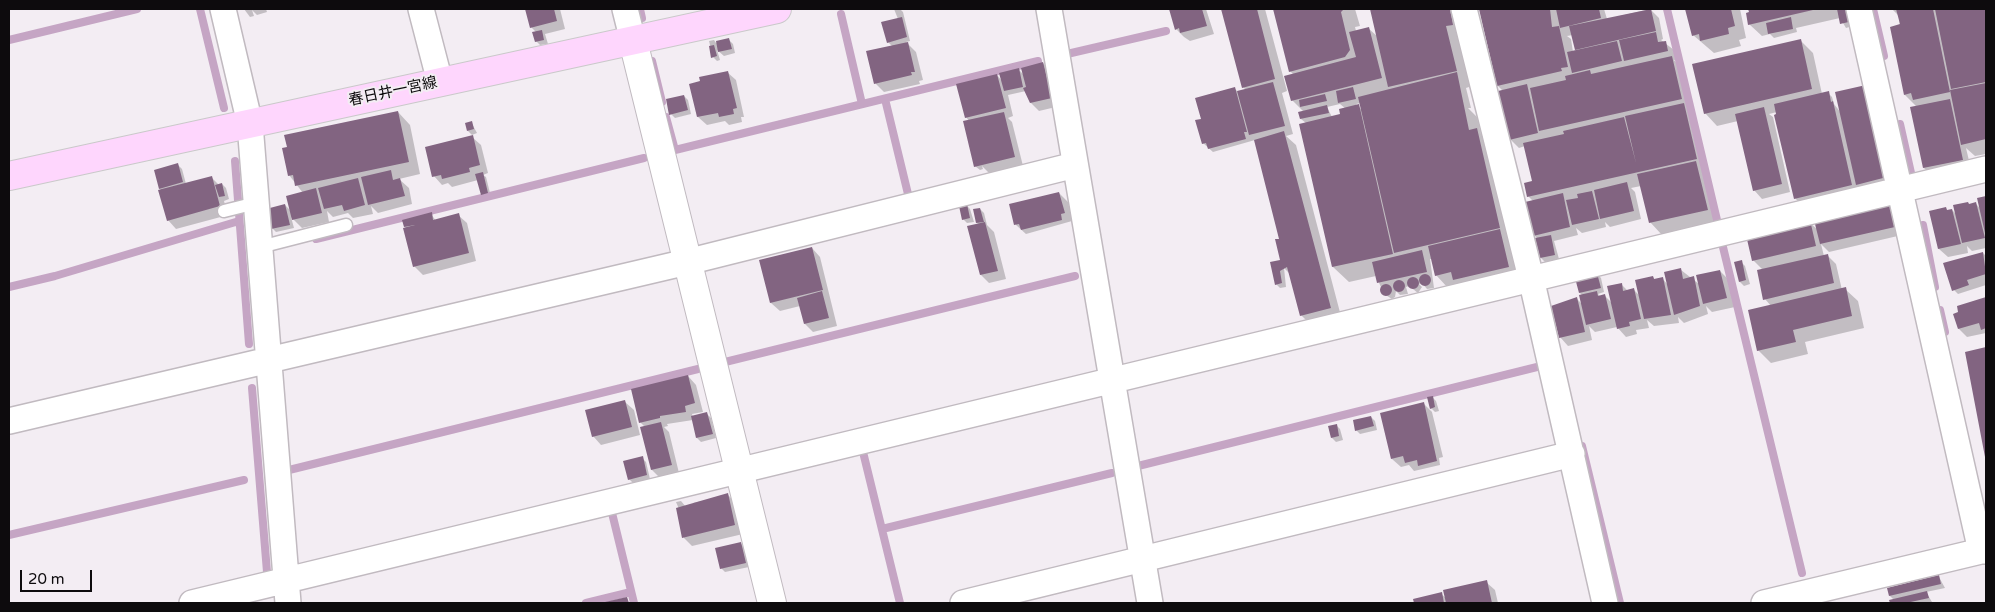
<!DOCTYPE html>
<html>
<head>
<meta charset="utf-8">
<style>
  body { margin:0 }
  #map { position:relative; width:1995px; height:612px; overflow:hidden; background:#f3edf3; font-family:"Varela Round",sans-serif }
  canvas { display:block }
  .frame { position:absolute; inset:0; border:10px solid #0d0b0d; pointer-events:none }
  .scale { position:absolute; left:20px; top:570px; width:72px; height:22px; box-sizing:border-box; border:2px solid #0d0b0d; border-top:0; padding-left:6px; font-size:15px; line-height:18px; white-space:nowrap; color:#0d0b0d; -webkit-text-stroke:4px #f3edf3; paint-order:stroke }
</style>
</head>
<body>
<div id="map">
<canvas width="1995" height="612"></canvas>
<div class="frame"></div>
<div class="scale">20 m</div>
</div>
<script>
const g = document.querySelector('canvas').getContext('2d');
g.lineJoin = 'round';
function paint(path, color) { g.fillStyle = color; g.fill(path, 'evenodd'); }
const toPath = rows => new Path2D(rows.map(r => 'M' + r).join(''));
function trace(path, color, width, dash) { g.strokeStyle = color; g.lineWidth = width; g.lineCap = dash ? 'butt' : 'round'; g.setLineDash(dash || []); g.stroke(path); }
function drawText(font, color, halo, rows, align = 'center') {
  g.font = font + ' "Varela Round","Noto Sans JP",sans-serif'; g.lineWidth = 4; g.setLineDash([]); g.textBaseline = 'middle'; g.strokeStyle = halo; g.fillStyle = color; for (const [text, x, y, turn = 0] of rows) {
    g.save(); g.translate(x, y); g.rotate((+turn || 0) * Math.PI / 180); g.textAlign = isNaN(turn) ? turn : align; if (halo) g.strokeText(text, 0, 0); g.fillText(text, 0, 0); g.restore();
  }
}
const shadow = toPath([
  [244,9,266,9,267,12,257,15,252,10,254,16,250,17],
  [527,9,560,9,565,29,545,34,548,44,540,45,536,41,536,32,531,27],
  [894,9,900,9,903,12,910,41,906,42,916,52,923,80,919,81,920,84,884,92,876,84,867,52,893,47,888,42,898,19],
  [1176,9,1206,9,1214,34,1190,41,1184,37,1176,29,1171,10],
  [1222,9,1265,9,1287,91,1282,93,1293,134,1286,136,1296,145,1342,320,1313,327,1301,315,1290,274,1284,268,1286,287,1280,288,1276,284,1271,263,1283,264,1281,239,1255,140,1213,152,1203,143,1202,119,1234,88,1238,92,1246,90,1243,87],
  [1274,9,1355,9,1360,26,1355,27,1356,31,1368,28,1378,37,1371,9,1461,9,1472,86,1466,88,1471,108,1468,108,1477,117,1481,134,1492,145,1520,280,1448,288,1436,275,1432,259,1430,259,1434,288,1427,289,1422,283,1419,284,1422,287,1418,293,1409,286,1406,287,1408,294,1400,295,1396,291,1395,297,1392,299,1384,294,1376,276,1349,282,1333,267,1301,125,1306,123,1301,119,1304,112,1292,100,1294,75,1290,71],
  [1361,103,1362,110,1356,104],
  [1340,104,1346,109,1341,115,1332,117,1327,107],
  [1480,9,1604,9,1607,19,1650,9,1659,18,1663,39,1661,40,1674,50,1676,60,1674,60,1684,70,1693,111,1691,112,1696,117,1708,171,1705,172,1708,174,1719,222,1662,235,1650,222,1641,186,1631,188,1635,192,1641,219,1610,227,1605,222,1606,227,1582,233,1576,228,1578,235,1554,241,1559,259,1545,262,1541,258,1538,239,1534,235,1533,201,1528,196,1533,182,1525,146,1519,148,1510,139,1503,91,1498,86],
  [1573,35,1576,51,1573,52,1571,39,1567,36],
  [1687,9,1740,9,1746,38,1739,40,1741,46,1714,53,1693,35],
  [1749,9,1852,9,1856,25,1846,28,1840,18,1796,28,1797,32,1774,38,1770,34,1762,36,1749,24],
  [1892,9,1986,9,1986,154,1975,156,1966,148,1971,169,1932,176,1924,168,1917,107,1905,95,1899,16],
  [714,40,716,43,729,40,733,44,735,53,724,56,717,50,720,60,717,61,713,57,709,41],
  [1801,41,1813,53,1822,94,1828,93,1832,97,1834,104,1898,186,1807,211,1795,198,1777,112,1769,114,1773,117,1790,192,1762,199,1754,190,1738,121,1717,126,1705,113],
  [1043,63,1051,72,1060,106,1039,111,1031,103,1026,91,1008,95,1013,116,1008,118,1012,122,1023,166,990,174,982,166,983,169,980,170,975,166,969,121,966,117,997,75,1002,81,1018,69,1024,75],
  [727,72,736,80,744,117,741,117,742,122,729,125,725,121,707,125,698,117,691,85],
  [684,96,688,100,691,114,675,118,671,114],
  [398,112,410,125,420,174,399,179,409,188,412,204,378,213,371,206,373,214,353,218,348,213,333,217,327,211,329,222,302,228,291,217,294,228,276,232,272,228,285,205,292,212,303,193,289,175],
  [471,122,477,133,472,135,468,131],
  [472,137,481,145,488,173,483,175,486,177,491,197,486,198,482,194,478,180,452,187,448,183,442,185,434,176],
  [178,165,182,169,186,184,211,177,219,185,222,184,226,188,229,199,224,201,228,215,176,229,168,220,160,188],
  [1059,193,1068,202,1072,221,1026,234,1016,225,1011,205],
  [1986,197,1986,248,1972,251,1967,246,1968,253,1948,257,1939,249,1931,212,1952,210,1957,215,1976,204,1981,209,1979,199],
  [1888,204,1897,212,1902,235,1829,252,1821,244,1824,256,1827,255,1836,264,1842,290,1845,289,1858,301,1864,328,1805,342,1808,354,1771,363,1758,350,1771,306,1765,299,1763,270,1753,260,1809,222,1818,230],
  [966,205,970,209,974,222,967,223,963,219],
  [980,209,984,213,987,225,994,232,1006,279,989,283,981,275,979,225,977,223],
  [431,214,436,221,458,215,467,223,476,261,423,275,414,266,405,226],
  [812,248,820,257,837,326,813,332,805,324,800,306,780,311,771,303,761,261],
  [1983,253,1986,256,1986,285,1958,294,1954,290],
  [1741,262,1745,266,1750,284,1744,286,1740,282],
  [1681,270,1699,284,1720,271,1729,280,1735,307,1712,312,1706,306,1708,314,1684,323,1678,317,1679,323,1654,326,1647,320,1649,328,1636,330,1637,334,1626,337,1617,327,1595,332,1589,326,1592,340,1568,346,1560,337,1576,298,1582,304,1583,296,1580,293,1577,279,1597,274,1601,278,1604,292,1598,294,1601,297,1605,296,1612,303,1621,284,1628,291,1634,290,1640,296,1653,277,1655,280,1662,278,1668,285],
  [1986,298,1986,333,1967,337,1959,329,1958,307],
  [1986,349,1986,455,1966,353],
  [688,376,696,385,703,412,692,414,693,417,707,414,711,418,716,438,701,442,697,438,693,420,667,424,668,426,664,427,669,432,679,473,660,478,652,470,645,427,640,422],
  [1432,397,1436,401,1439,411,1435,412,1431,408,1443,457,1439,458,1440,465,1414,471,1409,465,1401,467,1392,459,1424,404,1432,412,1429,398],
  [625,402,634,410,640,435,601,445,593,436],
  [1371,417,1375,421,1377,430,1360,434,1356,430],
  [1336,425,1340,429,1343,440,1336,442,1332,438],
  [642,458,646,462,650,479,633,483,629,479],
  [728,495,736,503,743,534,692,546,684,538,679,509,676,502,681,501,686,507,694,505,693,503],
  [740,543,744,547,749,567,725,572,721,568],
  [1939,577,1945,588,1926,592,1932,602,1891,603,1891,601,1894,600,1890,596,1888,589],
  [1486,582,1495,590,1498,603,1415,603,1414,600,1441,594,1446,598]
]);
const stream = toPath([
  [200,9,224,108],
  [640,9,642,18],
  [1667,9,1717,220],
  [1873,9,1884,56],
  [841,14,862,104],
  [9,40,137,9],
  [1067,54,1166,31],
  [652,61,662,102],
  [885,99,908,194],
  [666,117,675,150,1038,61],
  [1900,124,1911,173],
  [235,161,249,344],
  [1923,225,1935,287],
  [316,239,644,158],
  [1722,243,1802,573],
  [9,287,55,276,239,221],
  [1940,310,1945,332],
  [725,362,1075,276],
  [252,388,267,572],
  [1582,446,1620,603],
  [863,452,900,603],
  [1138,466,1537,367],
  [289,470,698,369],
  [612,513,634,603],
  [882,529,1112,473],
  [9,535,244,480],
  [586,603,631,592]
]);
const building = toPath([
  [525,9,554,9,557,21,530,28],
  [1169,9,1202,9,1207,26,1180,33,1179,28,1175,30],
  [1221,9,1257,9,1275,79,1242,88],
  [1273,9,1344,9,1341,12,1350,50,1345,57,1289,72],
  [1370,9,1450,9,1453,25,1446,26,1457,71,1388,87],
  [1479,9,1550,9,1552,27,1559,26,1568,67,1561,68,1562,71,1497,86],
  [1556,9,1599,9,1601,18,1560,28],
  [1651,9,1656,31,1575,50,1569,26],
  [1685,9,1731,9,1735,26,1728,28,1729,34,1700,41,1699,34,1692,36],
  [1748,9,1813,9,1813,10,1748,25,1746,13,1749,12],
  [1837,9,1850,9,1853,21,1840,24],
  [1896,9,1933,9,1950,92,1913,100,1911,93,1904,95,1890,27,1900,24],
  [1935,9,1986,9,1986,82,1951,89],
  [902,17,907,37,887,43,881,22],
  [1791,17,1793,29,1768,34,1766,23],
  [1369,27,1382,78,1291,101,1284,76,1356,57,1349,32],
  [542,30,544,40,535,42,532,32],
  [1656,32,1658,42,1666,41,1668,51,1624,61,1619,40],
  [729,38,732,49,718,52,716,41],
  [1801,39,1812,89,1704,114,1692,64],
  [1617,41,1622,61,1572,73,1567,52],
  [908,42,915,72,911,72,912,75,874,84,866,51],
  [714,45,717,56,711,58,709,46],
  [1672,56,1682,99,1539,131,1530,88,1566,80,1565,76,1590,70,1591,74],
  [1043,62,1052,98,1030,103,1023,88,1026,87,1021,68],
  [1019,68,1023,87,1004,91,999,73],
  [728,71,737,108,733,109,734,114,719,117,718,113,697,117,689,84,700,81,699,77],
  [1457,72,1469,130,1477,128,1500,228,1394,253,1358,97],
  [997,74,1006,108,965,118,956,84],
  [1273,82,1285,126,1249,135,1237,91],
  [1986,83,1986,139,1961,145,1950,90],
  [1527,84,1538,133,1509,140,1498,91],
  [1866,85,1887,173,1883,178,1856,185,1835,92],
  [1235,87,1247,132,1244,132,1246,139,1208,149,1206,143,1202,144,1195,120,1201,119,1195,98],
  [1353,87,1356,99,1338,103,1336,91],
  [1829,91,1831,102,1833,101,1852,185,1794,199,1774,115,1776,114,1774,104],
  [1325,94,1327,101,1300,107,1299,100],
  [684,95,688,110,669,115,666,99],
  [1950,99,1963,160,1923,168,1910,107],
  [1684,103,1697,159,1527,197,1524,183,1532,181,1523,143,1564,134,1563,131,1624,117,1636,163,1625,116],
  [1359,104,1393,254,1332,267,1299,124,1340,114,1339,109],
  [1327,105,1329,113,1300,119,1298,112],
  [1764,107,1782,184,1753,191,1735,114],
  [398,111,409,162,295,186,293,175,288,176,282,148,287,147,284,135],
  [1004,112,1015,157,974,167,963,121],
  [472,121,474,129,467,131,465,123],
  [1284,131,1331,308,1300,316,1287,267,1280,271,1282,283,1275,285,1270,262,1280,260,1275,239,1279,239,1254,140],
  [473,135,480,165,469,168,470,172,442,179,441,175,432,177,425,147],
  [1696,161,1708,210,1649,223,1637,174],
  [178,163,183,182,159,189,154,170],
  [391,170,393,180,400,178,405,196,368,205,361,177],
  [483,172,488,193,481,195,475,174],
  [212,176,220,206,167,221,158,190],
  [358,178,365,205,344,211,342,205,324,209,318,188],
  [1627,182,1634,211,1600,219,1594,190],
  [222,183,225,196,219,197,215,185],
  [316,188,322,213,292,220,286,196],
  [1592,191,1599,219,1572,225,1566,200,1578,198,1577,194],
  [1059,192,1065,213,1061,214,1062,220,1021,230,1019,224,1014,225,1009,204],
  [1563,193,1570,227,1533,236,1525,202],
  [1986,196,1986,233,1985,233,1977,198],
  [1889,202,1895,227,1820,244,1814,220],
  [1968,202,1969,204,1976,202,1985,238,1962,243,1953,205],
  [285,204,290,225,271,229,266,209],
  [967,204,970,218,962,220,959,206],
  [1946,207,1947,210,1952,209,1961,244,1938,249,1929,211],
  [980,208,984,222,976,223,973,209],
  [432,212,433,220,459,213,469,253,413,267,403,228,415,225,404,227,402,220],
  [1810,220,1816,246,1752,261,1746,235],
  [985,222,998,271,980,275,967,226],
  [1500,229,1509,267,1453,280,1451,272,1435,276,1428,246],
  [1551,235,1555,255,1540,258,1535,238],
  [812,247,823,290,770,303,759,260],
  [1422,250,1427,272,1377,283,1372,262],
  [1983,252,1986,274,1967,280,1969,285,1952,291,1943,263],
  [1828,254,1834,283,1763,300,1757,270],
  [1742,260,1746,280,1739,282,1734,262],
  [1681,268,1683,279,1694,276,1700,306,1674,315,1664,272],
  [1720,270,1727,298,1703,304,1696,275],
  [1597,273,1601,288,1579,293,1575,278],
  '1419 280a6 6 0 1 1 12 0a6 6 0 1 1-12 0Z',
  [1653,276,1654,279,1663,277,1671,315,1644,319,1635,280],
  '1407 283a6 6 0 1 1 12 0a6 6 0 1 1-12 0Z',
  '1393 286a6 6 0 1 1 12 0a6 6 0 1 1-12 0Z',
  [1622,283,1623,291,1634,288,1641,319,1629,322,1630,326,1617,329,1607,286],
  '1380 290a6 6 0 1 1 12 0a6 6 0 1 1-12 0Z',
  [1846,287,1852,316,1793,330,1796,342,1757,351,1748,310],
  [822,291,829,318,804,324,797,298],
  [1597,291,1598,296,1605,294,1611,319,1586,325,1579,295],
  [1577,297,1585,332,1559,338,1551,306],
  [1986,297,1986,328,1981,330,1979,323,1958,329,1953,314,1958,312,1957,306],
  [1986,347,1986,456,1985,457,1965,352],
  [688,375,695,403,685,406,686,412,660,416,660,418,639,423,631,389],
  [1433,396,1435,407,1430,409,1427,397],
  [625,400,632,427,592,437,585,410],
  [1424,402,1437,461,1418,466,1417,460,1405,463,1403,456,1391,459,1380,413],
  [707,412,713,434,696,438,691,416],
  [1371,416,1374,426,1355,431,1353,420],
  [661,422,672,465,651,470,640,427],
  [1337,424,1339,436,1331,438,1328,426],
  [643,456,647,475,628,480,623,461],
  [728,493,735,525,682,538,676,508],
  [741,542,746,563,720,569,715,548],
  [1939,575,1941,584,1889,596,1887,588],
  [1487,580,1492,603,1446,603,1443,590],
  [1927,591,1929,598,1906,603,1890,603,1889,600],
  [1442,592,1444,603,1414,603,1413,599],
  [627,597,629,603,605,603,605,602]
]);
const lane = toPath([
  [224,211,256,203],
  [260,247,346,225]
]);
const street = toPath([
  [223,9,250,124,288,603],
  [421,9,440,82],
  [625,9,633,41],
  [1049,9,1150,603],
  [1464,9,1531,278,1605,603],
  [1859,9,1981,551,1986,551],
  [9,421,687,262,1075,165],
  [192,603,1986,169],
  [963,603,1572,454],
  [1764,603,1981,551]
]);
const secondary = toPath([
  [633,41,772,603]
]);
const primary = toPath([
  [9,176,777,9]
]);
const streetNames = [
  ["春日井一宮線",393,92,-12]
];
paint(shadow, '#0003');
trace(stream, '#c5a5c4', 8);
paint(building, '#826481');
trace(lane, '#c1bac0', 15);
trace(street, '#c1bac0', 28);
trace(secondary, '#c1bac0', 30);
trace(primary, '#cac9ca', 30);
trace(lane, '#fff', 12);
trace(street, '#fff', 25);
trace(secondary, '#fff', 28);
trace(primary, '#fed6fd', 28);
drawText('15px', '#0d0b0d', '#f3edf3', streetNames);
</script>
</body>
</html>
